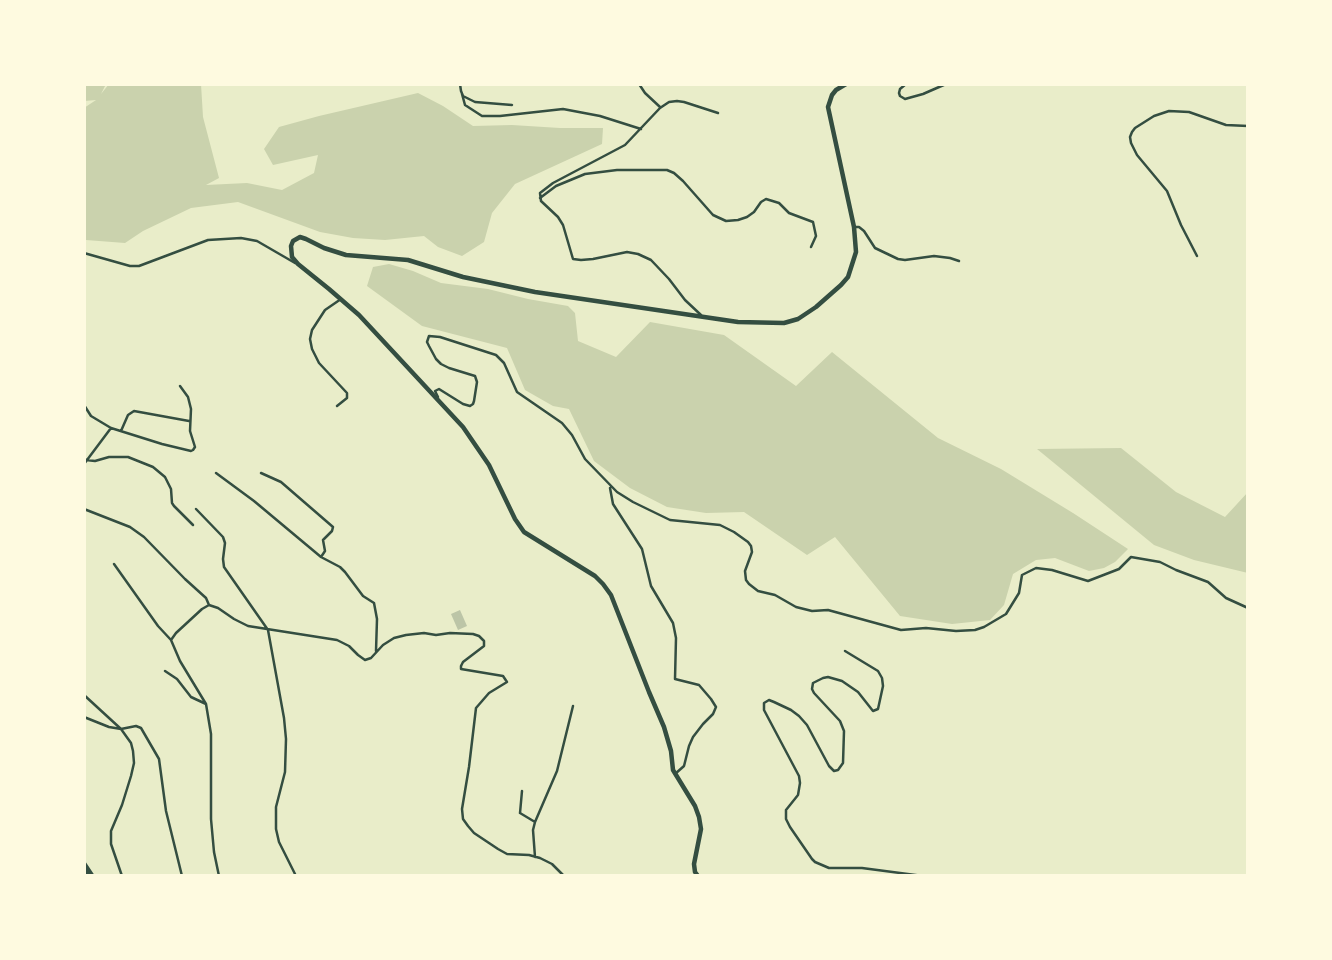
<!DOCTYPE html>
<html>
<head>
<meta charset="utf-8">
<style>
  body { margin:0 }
  #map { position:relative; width:1332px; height:960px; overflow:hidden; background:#e9edc9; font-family:Cabin,sans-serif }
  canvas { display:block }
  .frame { position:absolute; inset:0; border:86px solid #fefae0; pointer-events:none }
</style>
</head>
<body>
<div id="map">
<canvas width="1332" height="960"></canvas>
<div class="frame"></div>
</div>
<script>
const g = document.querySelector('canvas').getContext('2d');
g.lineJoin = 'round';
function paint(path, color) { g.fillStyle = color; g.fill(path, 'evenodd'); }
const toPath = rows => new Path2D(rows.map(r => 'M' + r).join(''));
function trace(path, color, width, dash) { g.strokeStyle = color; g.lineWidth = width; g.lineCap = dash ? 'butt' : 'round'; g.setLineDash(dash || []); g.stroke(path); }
const green = toPath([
  [84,84,106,84,101,94,109,84,201,84,203,117,219,178,206,185,247,183,282,190,314,173,318,155,273,165,264,149,279,127,319,116,418,93,443,106,473,126,512,125,560,128,603,128,602,144,515,184,492,213,484,242,462,256,438,247,424,236,385,240,353,238,320,232,238,202,191,208,143,231,125,243,86,240,84,239,84,108,96,100,84,101],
  [389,264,413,271,441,283,488,289,528,299,568,306,575,313,578,341,616,357,650,322,724,335,796,386,832,352,938,438,1001,469,1073,513,1128,549,1115,562,1104,568,1089,571,1055,558,1036,560,1013,574,1004,605,990,620,952,624,900,616,835,537,807,555,744,512,706,513,667,507,630,488,594,461,569,409,553,406,525,390,507,348,422,326,367,286,373,267],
  [1121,448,1176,492,1225,517,1248,492,1248,573,1194,560,1154,545,1037,449]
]);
const building = toPath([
  [460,610,467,626,458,630,451,614]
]);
const minor = toPath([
  [460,84,461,91,463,96,475,102,512,105],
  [639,84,645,93,660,107],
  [906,84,900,89,899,93,900,96,905,99,923,94,946,84],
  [462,94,465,105,482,116,500,116,563,109,600,116,641,129],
  [540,198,556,186,585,174,617,170,667,170,674,173,683,181,713,215,726,221,738,220,747,217,754,212,761,202,766,199,779,203,789,213,813,222,816,236,811,247],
  [854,227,859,227,864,231,875,248,898,259,905,260,934,256,950,258,959,261],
  [84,253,130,266,139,266,208,240,241,238,257,241,295,263],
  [1197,256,1181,225,1167,191,1137,155,1131,143,1130,137,1132,132,1135,128,1154,116,1169,111,1189,112,1226,125,1248,126],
  [701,315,685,300,669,279,651,260,638,254,627,252,593,259,581,260,573,259,563,225,558,217,541,201,540,193,553,183,625,145,660,108,669,102,677,101,684,102,718,113],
  [438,397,435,391,439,389,463,404,470,406,473,404,474,401,477,382,475,376,449,368,441,364,436,359,429,346,427,342,429,336,440,337,496,355,504,363,517,392,562,423,572,435,585,459,617,492,633,502,670,520,720,525,734,532,748,542,751,546,752,552,745,571,746,580,749,584,758,591,775,595,796,607,812,611,828,610,901,630,926,628,956,631,975,630,984,627,1006,614,1019,593,1022,575,1036,568,1052,570,1088,581,1119,569,1131,557,1160,562,1176,570,1208,582,1226,598,1248,608],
  [84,405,91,416,111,428,162,444,191,451,193,450,195,447,190,431,191,409,188,397,180,386],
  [337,406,347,398,347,393,319,363,312,349,310,339,312,330,325,310,341,299],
  [121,431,128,415,134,411,189,421],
  [86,460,95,461,109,457,128,457,153,467,165,477,171,489,172,503,174,506,193,525],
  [84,464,111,428],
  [216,473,254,501,321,557,340,567,345,572,363,596,374,603,377,619,376,651],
  [261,473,281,482,333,527,332,531,323,540,325,551,321,557],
  [610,488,613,504,642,549,651,586,673,623,676,638,675,679,699,685,711,699,716,707,713,714,703,724,693,737,689,746,684,766,675,774],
  [84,509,130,527,144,537,185,579,206,598,209,605,218,608,234,619,248,626,337,640,349,646,358,655,365,660,371,658,383,645,394,638,406,635,424,633,436,635,450,633,473,634,479,636,484,641,484,646,463,662,461,666,461,669,503,676,507,682,489,693,476,708,469,767,462,809,463,819,468,826,474,833,498,849,507,854,529,855,540,858,552,864,564,876],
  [196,509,223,537,225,543,223,559,224,567,268,630,284,718,286,739,285,772,276,807,276,829,279,842,296,876],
  [114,564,158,626,171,640,180,661,206,704,211,734,211,819,214,852,219,876],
  [171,640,176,633,202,609,209,605],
  [845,651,878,671,882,678,883,686,878,709,873,711,858,692,842,681,828,677,823,678,813,683,812,689,814,693,840,721,844,731,843,763,838,770,834,771,829,766,807,725,799,716,791,710,774,702,769,700,764,703,764,710,799,776,800,783,798,795,786,810,786,819,790,827,812,859,815,862,829,868,862,868,923,876],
  [165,671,177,679,191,697,206,704],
  [84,695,121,729,136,726,141,728,159,759,166,811,182,876],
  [84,717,109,727,121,729,131,743,133,751,134,763,131,776,122,805,111,831,111,844,122,876],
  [522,791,520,813,535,822],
  [535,857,533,830,535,822,557,771,573,706]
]);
const secondary = toPath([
  [698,876,695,872,694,864,701,829,699,817,695,806,673,770,671,751,664,727,649,692,611,595,603,584,595,576,524,532,515,519,489,465,463,427,359,315,329,289,298,264,292,257,291,246,293,241,300,237,306,239,324,248,346,255,408,260,463,277,535,292,738,322,784,323,798,319,816,307,841,285,848,277,856,252,854,227,828,107,832,95,836,90,846,84]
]);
const motorway = toPath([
  [84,864,92,876],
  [84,873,86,876]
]);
paint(green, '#cad2ad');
paint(building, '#bcc5a7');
trace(minor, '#344e41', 2.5);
trace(secondary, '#344e41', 4.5);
trace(motorway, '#344e41', 5);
</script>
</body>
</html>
